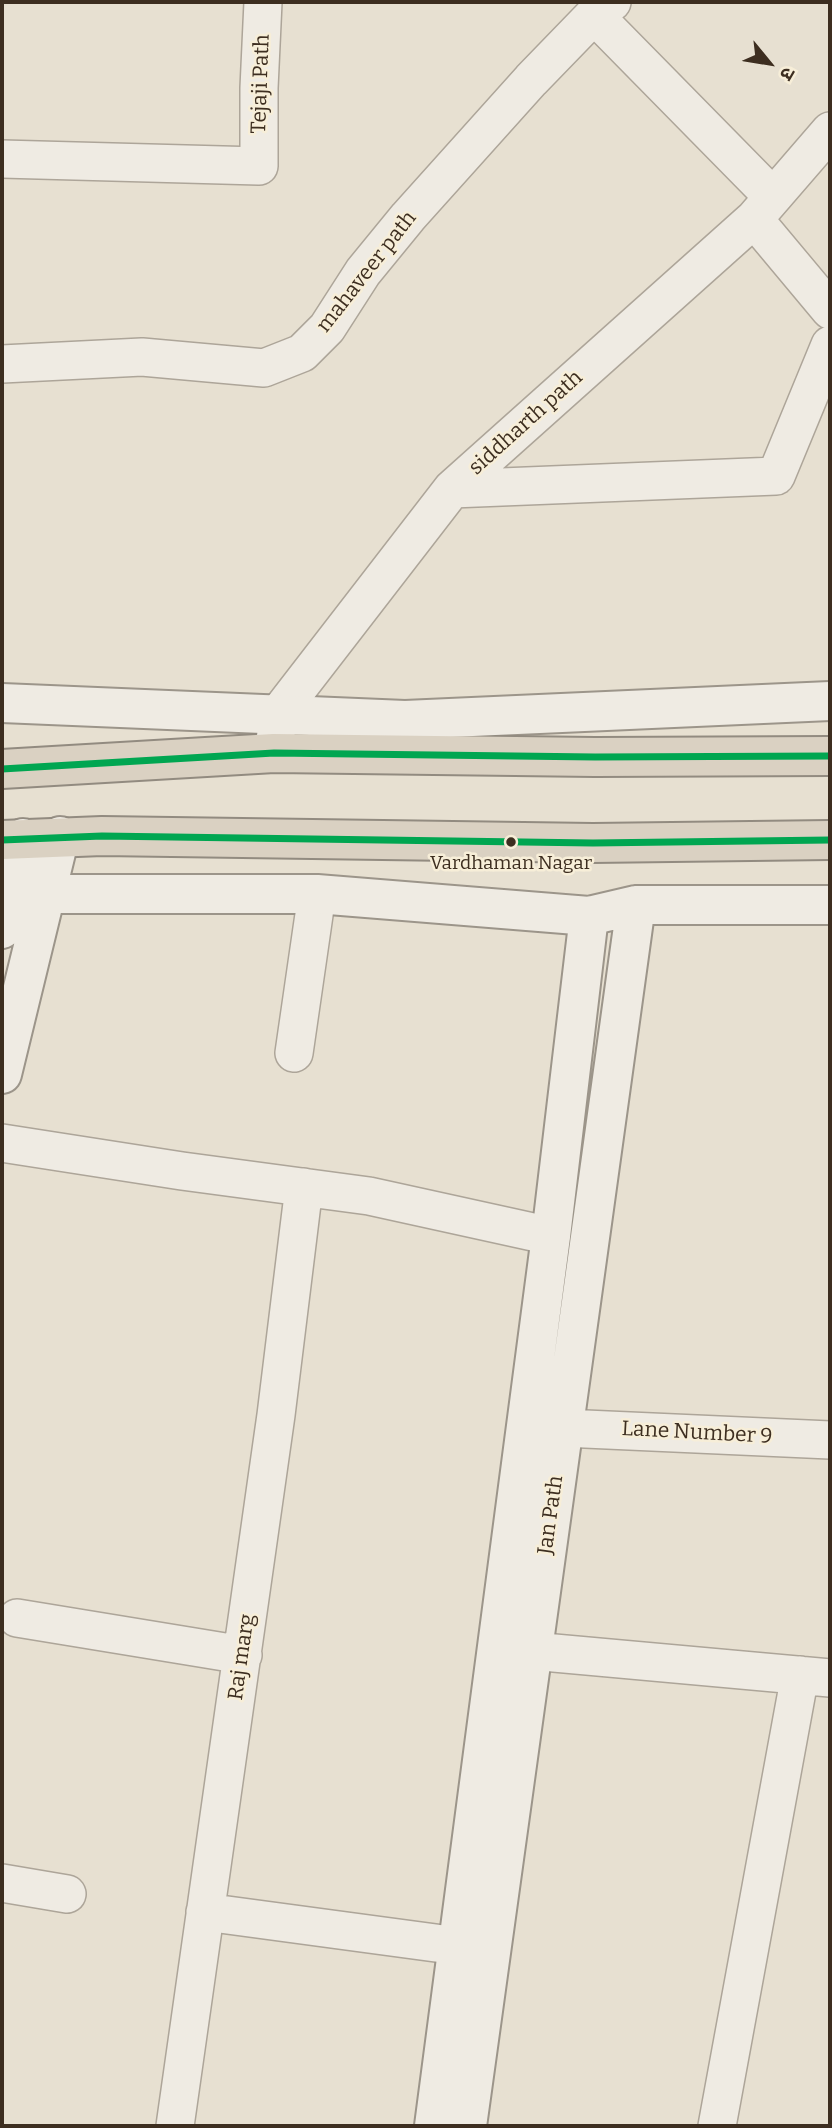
<!DOCTYPE html>
<html>
<head>
<meta charset="utf-8">
<style>
  body { margin:0 }
  #map { position:relative; width:832px; height:2128px; overflow:hidden; background:#e7e0d1; font-family:Bitter,"Noto Sans Devanagari",serif }
  canvas { display:block }
  .frame { position:absolute; inset:0; border:4px solid #3d2e20; pointer-events:none }
  .north { position:absolute; left:734px; top:28px; width:70px; height:70px; -webkit-text-stroke:5px #f7eed8; paint-order:stroke; rotate:120deg; font-size:19px; font-weight:700; line-height:28px; text-align:center; color:#3d2e20 }
  .north::after { content:''; display:block; margin:auto; width:24px; height:32px; background:#3d2e20; clip-path:polygon(50% 0,100% 100%,50% 72%,0 100%) }
</style>
</head>
<body>
<div id="map">
<canvas width="832" height="2128"></canvas>
<div class="frame"></div>
<div class="north">उ</div>
</div>
<script>
const g = document.querySelector('canvas').getContext('2d');
g.lineJoin = 'round';
const toPath = rows => new Path2D(rows.map(r => 'M' + r).join(''));
function trace(path, color, width, dash) { g.strokeStyle = color; g.lineWidth = width; g.lineCap = dash ? 'butt' : 'round'; g.setLineDash(dash || []); g.stroke(path); }
function drawText(font, color, halo, rows, align = 'center') {
  g.font = font + ' Bitter,serif'; g.lineWidth = 5; g.setLineDash([]); g.textBaseline = 'middle'; g.strokeStyle = halo; g.fillStyle = color; for (const [text, x, y, turn = 0] of rows) {
    g.save(); g.translate(x, y); g.rotate((+turn || 0) * Math.PI / 180); g.textAlign = isNaN(turn) ? turn : align; if (halo) g.strokeText(text, 0, 0); g.fillText(text, 0, 0); g.restore();
  }
}
const street = toPath([
  [594,15,773,197],
  [2,159,259,166,259,88,263,2],
  [754,219,830,310],
  [2,364,142,357,264,368,302,353,327,328,363,272,408,217,531,80,594,15,612,2],
  [452,489,776,476,830,345],
  [275,740,279,713,452,489,754,219,830,131],
  [294,1053,317,894],
  [2,1143,182,1171,369,1196,551,1236],
  [563,1428,830,1440],
  [17,1618,243,1655],
  [532,1651,830,1678],
  [2,1883,67,1894],
  [205,1912,458,1946],
  [175,2126,276,1415,304,1187],
  [717,2126,800,1675]
]);
const secondary = toPath([
  [2,703,405,720,830,701],
  [2,894,317,894,589,916,636,905,830,905],
  [2,929,23,838],
  [2,1074,60,836],
  [434,2126,551,1236,589,916],
  [467,2126,636,905]
]);
const highway = toPath([
  [2,769,274,753,595,757,830,756],
  [2,840,102,836,593,843,830,840]
]);
const bus1 = toPath([
  [2,769,274,753,595,757,830,756],
  [2,840,102,836,593,843,830,840]
]);
const markers = [
  [511,842,6,"#3d2e20"]
];
const busNames = [
  ["Vardhaman Nagar",511,864]
];
const streetNames = [
  ["Tejaji Path",261,84,-88],
  ["mahaveer path",367,272,-52],
  ["siddharth path",526,423,-42],
  ["Lane Number 9",697,1433,3],
  ["Jan Path",551,1515,-82],
  ["Raj marg",242,1657,-82]
];
trace(street, '#ada599', 40);
trace(secondary, '#9c958a', 42);
trace(highway, '#928b80', 42);
trace(street, '#efebe3', 37);
trace(secondary, '#efebe3', 38);
trace(highway, '#dad1c2', 38);
trace(bus1, '#00a651', 7);
for (const [x, y, r, color] of markers) { const dot = new Path2D(); dot.arc(x, y, r, 0, 2 * Math.PI); g.fillStyle = color; g.fill(dot); trace(dot, '#f7eed8', 2.5); }
drawText('19px', '#3d2e20', '#f7eed8', busNames);
drawText('21px', '#3d2e20', '#f7eed8', streetNames);
</script>
</body>
</html>
